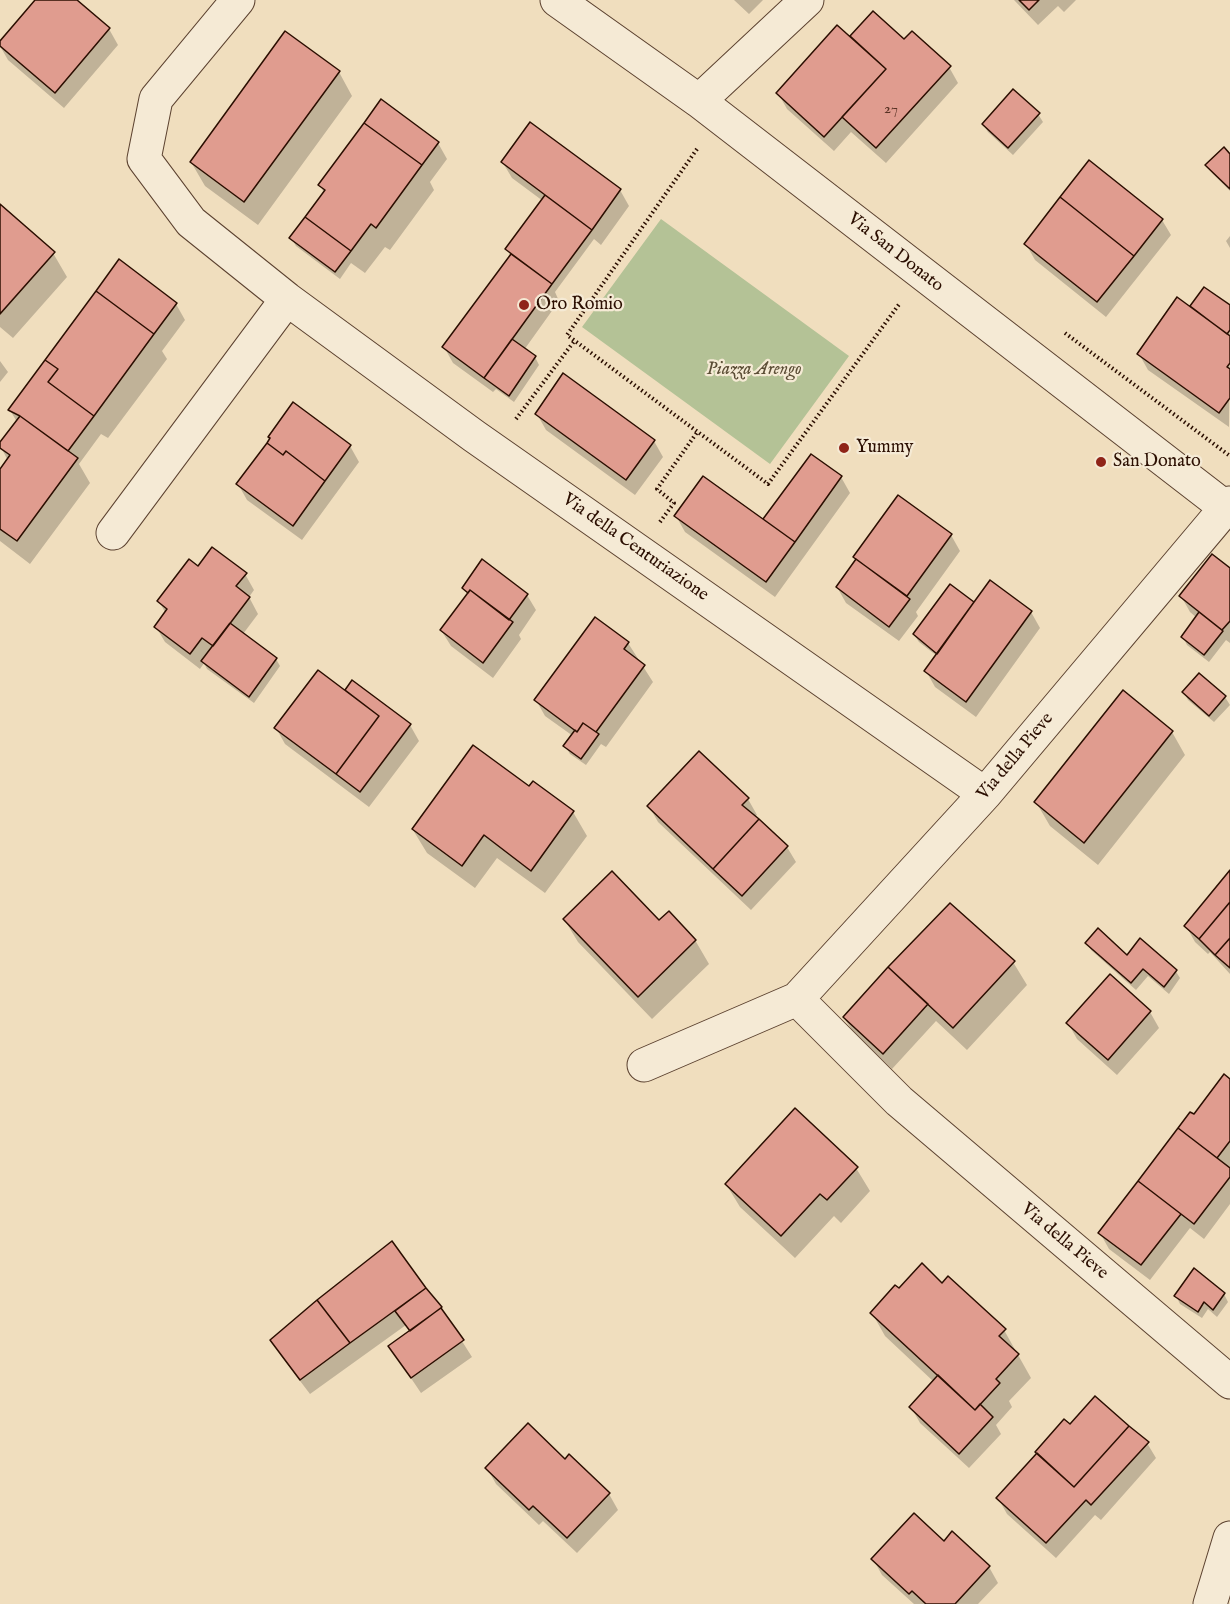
<!DOCTYPE html>
<html>
<head>
<meta charset="utf-8">
<style>
  body { margin:0 }
  canvas { display:block; background:#f0debe }
</style>
</head>
<body>
<canvas width="1230" height="1604"></canvas>
<script>
const g = document.querySelector('canvas').getContext('2d');
g.lineJoin = 'round';
function paint(path, color) { g.fillStyle = color; g.fill(path, 'evenodd'); }
const toPath = rows => new Path2D(rows.map(r => 'M' + r).join(''));
function trace(path, color, width, dash) { g.strokeStyle = color; g.lineWidth = width; g.lineCap = dash ? 'butt' : 'round'; g.setLineDash(dash || []); g.stroke(path); }
function drawText(font, color, halo, rows, align = 'center') {
  g.font = font + ' "IM FELL English",serif'; g.lineWidth = 4.5; g.setLineDash([]); g.textBaseline = 'middle'; g.strokeStyle = halo; g.fillStyle = color; for (const [text, x, y, turn = 0] of rows) {
    g.save(); g.translate(x, y); g.rotate((+turn || 0) * Math.PI / 180); g.textAlign = isNaN(turn) ? turn : align; if (halo) g.strokeText(text, 0, 0); g.fillText(text, 0, 0); g.restore();
  }
}
const green = toPath([
  [661,219,849,356,770,464,582,327]
]);
const shadow = toPath([
  [36,0,74,0,109,29,118,45,64,108,8,60,0,46],
  [734,0,763,0,749,14],
  [1014,0,1076,0,1064,12,1058,6,1038,25],
  [873,13,904,41,949,67,958,83,886,163,851,132,834,151,787,109,778,93,851,39],
  [339,72,352,96,258,225,205,186,191,162],
  [1038,114,1043,122,1013,155,988,132,983,124],
  [438,143,447,159,430,182,434,190,390,250,385,247,365,273,351,263,340,279,296,246,291,238,324,193,320,185],
  [1230,156,1230,191,1212,173,1207,165],
  [503,163,620,190,629,206,601,245,594,239,555,292,559,301,524,350,535,357,539,365,514,402,496,389,493,392,453,363,444,347,511,257,507,249,543,201,512,178],
  [0,206,53,253,67,277,13,338,0,327],
  [1162,220,1171,235,1106,317,1035,260,1026,244],
  [1230,236,1230,248,1226,241],
  [176,304,185,320,162,351,167,359,108,438,101,434,79,464,90,483,30,564,0,541,0,471,8,461,0,445,17,422,10,410],
  [1192,306,1230,306,1229,427,1148,370,1139,354,1195,312],
  [0,361,8,372,0,382],
  [537,414,654,441,663,457,635,495,546,430],
  [268,444,350,446,359,462,302,540,247,500,238,484],
  [811,456,841,477,850,493,775,597,685,532,676,516,764,521],
  [951,535,960,551,916,612,918,616,899,641,846,603,837,587,857,560],
  [199,568,245,574,254,590,249,597,258,614,243,634,276,659,280,666,254,703,207,669,204,663,200,669,165,642,156,627,166,614,159,601],
  [1230,570,1230,643,1226,640,1209,662,1187,645,1183,637,1197,618,1190,612,1181,596],
  [951,586,975,604,1031,612,1040,628,976,717,935,687,926,671,937,656,919,642,914,635],
  [464,588,527,595,536,610,519,635,521,639,493,678,451,646,441,630,468,595],
  [628,643,653,682,606,747,601,744,586,765,570,754,565,746,573,736,545,716,536,700],
  [1199,675,1225,697,1230,705,1214,722,1188,700,1184,693],
  [353,682,410,725,419,741,369,807,285,744,276,728,345,692],
  [1172,732,1185,755,1098,865,1050,826,1036,802],
  [533,783,573,812,587,836,545,893,497,858,475,888,427,853,413,830,529,788],
  [748,799,757,815,754,817,787,847,796,862,751,910,658,822,649,806],
  [1230,873,1230,974,1210,952,1208,954,1195,942,1186,926],
  [564,919,695,940,709,964,652,1019,578,942],
  [1087,943,1175,970,1180,978,1169,994,1148,976,1136,990,1091,950],
  [1013,962,1027,985,967,1050,936,1021,892,1069,854,1033,844,1018],
  [1150,1012,1159,1028,1117,1075,1077,1039,1068,1023],
  [1230,1081,1230,1204,1204,1239,1190,1228,1150,1280,1109,1249,1100,1233,1194,1116],
  [856,1168,870,1191,841,1223,834,1216,795,1258,740,1207,726,1184],
  [1195,1270,1224,1294,1228,1302,1217,1317,1208,1309,1202,1318,1180,1304,1176,1296],
  [942,1285,1004,1330,1031,1378,1009,1401,1012,1407,996,1425,1001,1434,969,1468,920,1423,911,1407,934,1382,885,1336,872,1313,899,1290],
  [425,1289,441,1308,472,1357,421,1393,390,1347,411,1331,406,1325,310,1394,281,1356,272,1340],
  [1065,1421,1070,1426,1147,1443,1156,1458,1101,1520,1095,1515,1056,1558,1007,1514,998,1498],
  [569,1456,609,1494,618,1510,577,1553,543,1521,539,1525,496,1484,487,1468,565,1461],
  [944,1543,989,1567,998,1583,978,1604,914,1604,882,1575,873,1559]
]);
const building = toPath([
  [35,0,77,0,110,28,55,93,0,46,0,41,35,0],
  [1019,0,1039,0,1029,10,1019,0],
  [873,11,904,39,912,31,951,66,876,148,842,117,886,69,850,36,873,11],
  [837,25,886,69,824,137,776,93,837,25],
  [285,31,340,71,244,202,190,162,285,31],
  [1013,89,1040,113,1008,148,982,124,1013,89],
  [381,99,439,142,422,165,364,123,381,99],
  [530,122,621,189,592,230,501,162,530,122],
  [364,123,422,165,376,228,371,224,351,251,305,217,325,190,318,185,364,123],
  [1224,147,1230,154,1230,189,1205,165,1224,147],
  [1089,160,1163,219,1134,256,1060,197,1089,160],
  [545,195,592,230,552,284,505,249,545,195],
  [1060,197,1134,256,1097,302,1024,244,1060,197],
  [0,204,55,252,0,314,0,204],
  [305,217,351,251,335,272,289,238,305,217],
  [511,254,552,284,484,378,442,347,511,254],
  [119,259,177,303,154,334,96,291,119,259],
  [1204,287,1230,305,1230,330,1227,334,1190,306,1204,287],
  [96,291,154,334,94,416,48,382,58,369,45,360,96,291],
  [1177,297,1230,336,1230,363,1227,367,1230,369,1230,398,1219,413,1137,354,1177,297],
  [512,339,536,356,509,396,484,378,512,339],
  [45,360,58,369,48,382,94,416,68,451,20,416,8,410,45,360],
  [563,373,655,440,626,480,535,414,563,373],
  [293,402,351,445,325,481,286,451,283,455,267,443,270,438,268,437,293,402],
  [20,416,78,458,17,541,0,529,0,469,10,455,0,448,0,442,20,416],
  [267,443,283,455,286,451,325,481,293,526,236,484,267,443],
  [811,454,842,476,795,542,763,519,811,454],
  [703,476,795,542,766,582,674,516,703,476],
  [898,495,952,534,907,596,853,557,898,495],
  [212,547,247,573,236,586,250,597,213,646,202,638,190,654,154,627,167,609,157,601,189,559,198,566,212,547],
  [1212,554,1230,568,1230,621,1222,630,1179,596,1212,554],
  [482,559,528,594,509,620,470,590,468,593,462,588,482,559],
  [856,559,910,599,889,627,836,587,856,559],
  [990,580,1032,611,966,702,924,671,990,580],
  [950,584,974,602,937,654,913,634,950,584],
  [470,590,513,622,483,663,440,630,470,590],
  [1199,612,1223,631,1204,655,1181,637,1199,612],
  [595,617,629,642,624,649,645,665,596,732,583,723,577,732,534,700,595,617],
  [230,623,277,658,249,697,201,661,230,623],
  [318,670,379,716,336,774,274,728,318,670],
  [1199,673,1226,696,1209,716,1182,692,1199,673],
  [352,680,411,724,360,792,336,774,379,716,345,690,352,680],
  [1123,690,1173,731,1084,843,1034,802,1123,690],
  [583,723,599,734,581,759,563,746,575,730,577,732,583,723],
  [473,745,529,786,533,781,574,811,531,871,484,835,462,866,412,829,473,745],
  [699,751,749,798,742,805,759,819,713,869,647,806,699,751],
  [759,819,788,846,742,896,713,869,759,819],
  [1230,870,1230,902,1199,939,1184,926,1230,870],
  [612,871,659,920,669,911,696,940,638,997,563,919,612,871],
  [1230,902,1230,938,1215,955,1199,939,1230,902],
  [950,903,1015,961,953,1028,888,967,950,903],
  [1098,928,1127,955,1140,938,1177,970,1164,987,1143,969,1131,983,1085,943,1098,928],
  [1230,938,1230,968,1215,955,1230,938],
  [888,967,928,1004,883,1054,843,1017,888,967],
  [1110,974,1151,1011,1108,1060,1066,1023,1110,974],
  [1224,1074,1230,1079,1230,1141,1217,1158,1178,1128,1190,1112,1194,1114,1224,1074],
  [795,1108,858,1167,827,1200,820,1194,781,1236,725,1184,795,1108],
  [1178,1128,1230,1168,1230,1177,1194,1224,1138,1181,1178,1128],
  [1138,1181,1181,1214,1141,1265,1098,1233,1138,1181],
  [392,1241,426,1288,350,1343,317,1300,392,1241],
  [922,1263,942,1283,948,1276,1006,1329,999,1336,1019,1354,996,1379,1000,1383,975,1410,870,1313,895,1285,899,1288,922,1263],
  [1194,1268,1225,1293,1213,1310,1204,1302,1198,1312,1174,1296,1194,1268],
  [426,1288,442,1307,410,1331,395,1311,426,1288],
  [317,1300,350,1343,300,1380,270,1340,317,1300],
  [441,1308,464,1340,411,1378,388,1346,441,1308],
  [938,1375,975,1410,980,1404,993,1417,959,1454,909,1407,938,1375],
  [1095,1396,1129,1426,1074,1487,1035,1452,1064,1419,1070,1424,1095,1396],
  [528,1423,565,1459,569,1454,610,1493,567,1538,533,1506,529,1510,485,1468,528,1423],
  [1129,1426,1149,1442,1091,1505,1086,1500,1046,1543,996,1498,1037,1453,1074,1487,1129,1426],
  [914,1513,944,1541,952,1531,990,1566,955,1604,926,1604,912,1591,909,1594,871,1559,914,1513]
]);
const path = toPath([
  [697,149,567,335,768,484,900,303],
  [1065,333,1230,456],
  [516,419,575,340],
  [660,522,674,503,657,489,698,431]
]);
const minor = toPath([
  [238,0,156,99,144,159,191,222,287,299,474,436,985,794],
  [557,0,699,101,1230,511],
  [699,101,807,0],
  [113,533,287,299],
  [797,999,899,1101,1230,1382],
  [644,1065,797,999,985,794,1230,503],
  [1210,1604,1230,1538]
]);
const markers = [
  [524,305,6,"#8f2418"],
  [844,448,6,"#8f2418"],
  [1101,462,6,"#8f2418"]
];
const numberNames = [
  ["27",891,110]
];
const streetNames = [
  ["Via San Donato",895,253,38],
  ["Via della Centuriazione",635,548,35],
  ["Via della Pieve",1016,757,-50],
  ["Via della Pieve",1064,1242,40]
];
const poiNames = [
  ["Oro Romio",536,305],
  ["Yummy",856,448],
  ["San Donato",1113,462]
];
const parkNames = [
  ["Piazza Arengo",754,370]
];
paint(green, '#b4c296');
paint(shadow, '#0003');
paint(building, '#e09c8f');
trace(building, '#2b0e01', 1.5);
trace(minor, '#5c4230', 35);
trace(path, '#2b0e01', 4, [1.5, 3]);
trace(minor, '#f5ead5', 33);
for (const [x, y, r, color] of markers) { const dot = new Path2D(); dot.arc(x, y, r, 0, 2 * Math.PI); g.fillStyle = color; g.fill(dot); trace(dot, '#f5ead5', 2); }
drawText('15px', '#583224', null, numberNames);
drawText('18px', '#2b0e01', '#f5ead5', streetNames);
drawText('18px', '#2b0e01', '#f5ead5', poiNames, 'left');
drawText('italic 18px', '#5b4d35', '#f5ead5', parkNames);
</script>
</body>
</html>
